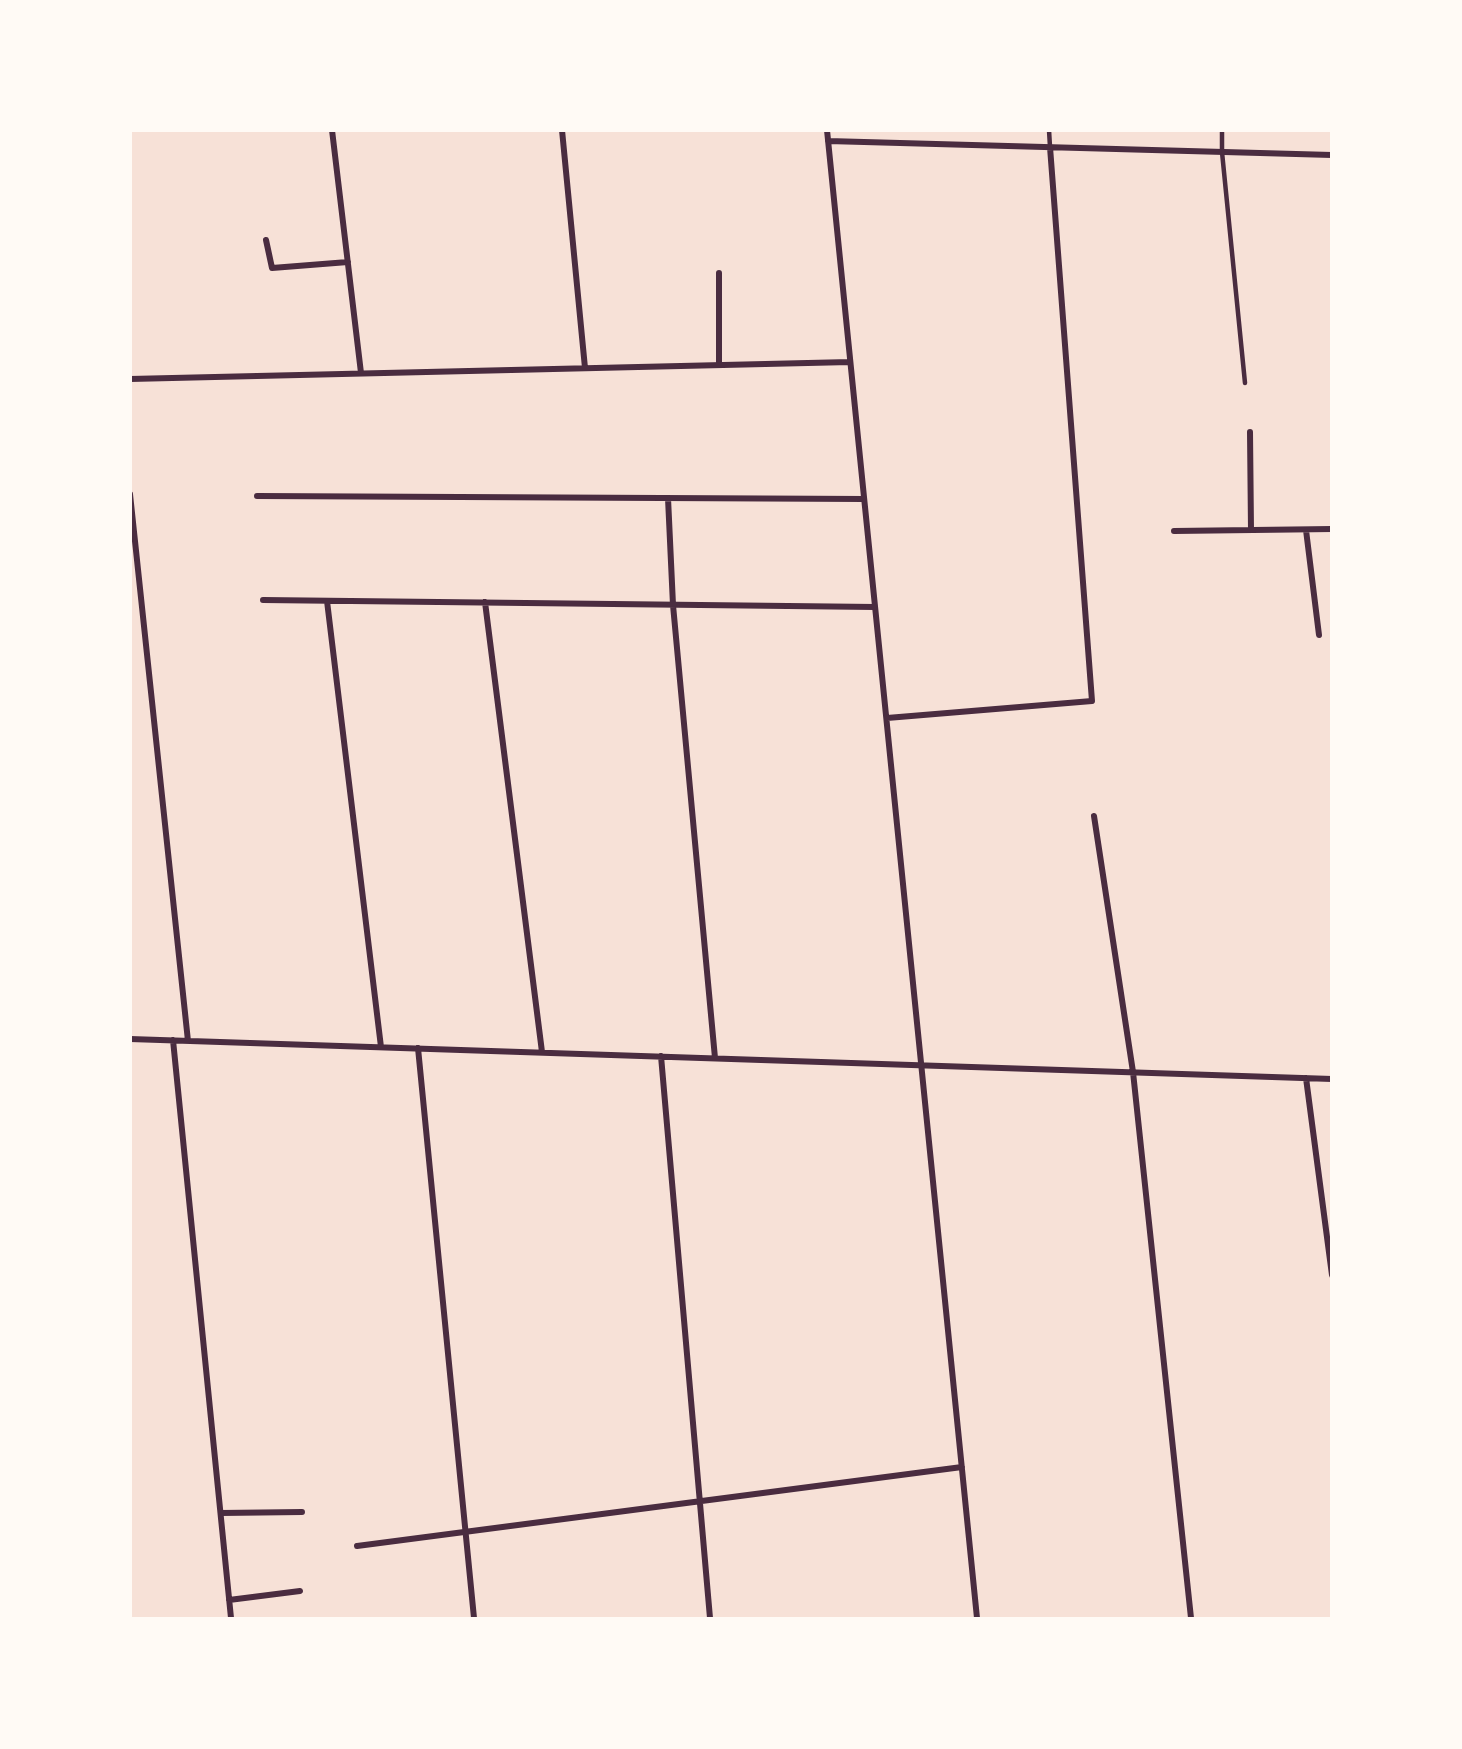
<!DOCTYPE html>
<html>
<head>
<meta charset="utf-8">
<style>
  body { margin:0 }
  #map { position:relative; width:1462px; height:1749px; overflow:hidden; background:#f7e1d7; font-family:"Roboto Serif",serif }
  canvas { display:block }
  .frame { position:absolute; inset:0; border:132px solid #fffaf5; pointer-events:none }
</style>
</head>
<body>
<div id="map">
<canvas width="1462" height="1749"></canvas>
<div class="frame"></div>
</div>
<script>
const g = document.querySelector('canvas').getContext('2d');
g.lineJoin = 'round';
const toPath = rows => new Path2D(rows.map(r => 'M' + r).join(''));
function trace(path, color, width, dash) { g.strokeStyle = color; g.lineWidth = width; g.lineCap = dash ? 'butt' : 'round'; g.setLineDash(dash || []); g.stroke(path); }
const service = toPath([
  [1049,130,1050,147],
  [1222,130,1222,152,1245,383]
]);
const minor = toPath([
  [332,130,361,373],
  [562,130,585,368],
  [827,130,977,1618],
  [828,141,1332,155],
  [266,240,272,268,348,262],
  [719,273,719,365],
  [130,379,850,362],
  [1250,432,1251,530],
  [130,494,188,1041],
  [257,496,864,499],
  [668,498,673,605,715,1058],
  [1306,530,1319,635],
  [1174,531,1332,529],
  [263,600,875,607],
  [327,601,381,1047],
  [485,602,542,1052],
  [887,718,1092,701,1050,147],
  [1094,816,1133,1072,1191,1618],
  [130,1039,1332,1079],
  [173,1040,231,1618],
  [418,1048,474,1618],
  [661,1056,710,1618],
  [1306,1078,1332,1275],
  [221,1513,302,1512],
  [357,1546,962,1467],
  [229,1600,300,1591]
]);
trace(service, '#4a2c40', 4.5);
trace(minor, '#4a2c40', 6);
</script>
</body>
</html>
